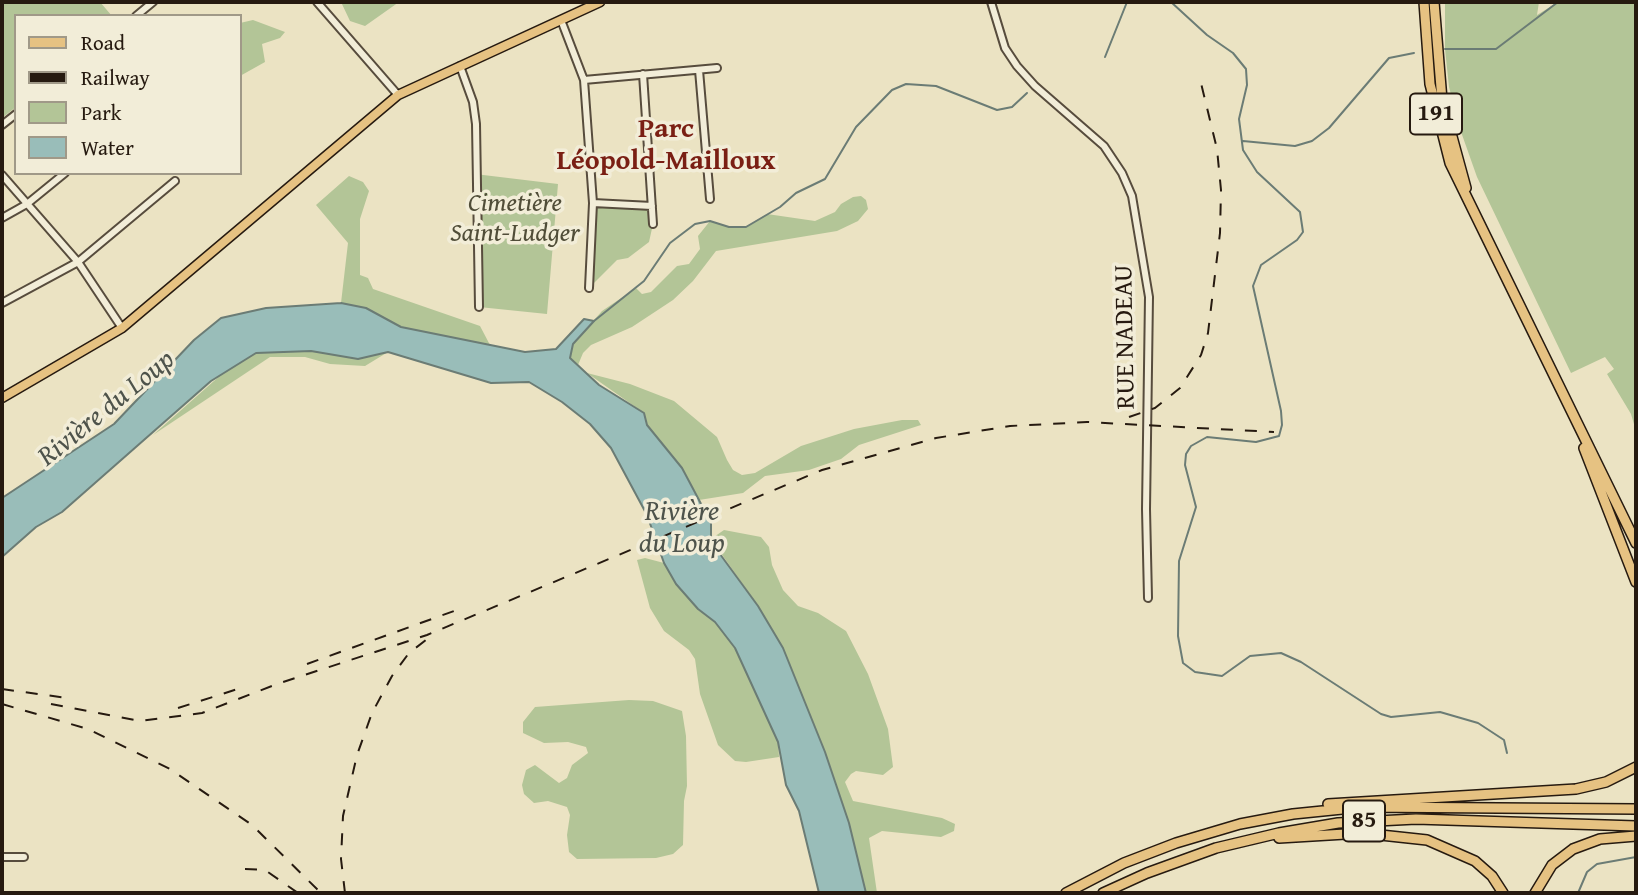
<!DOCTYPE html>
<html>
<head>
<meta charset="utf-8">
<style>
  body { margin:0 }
  #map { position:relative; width:1638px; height:895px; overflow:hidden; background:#ebe3c3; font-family:"Gentium Book Plus",serif }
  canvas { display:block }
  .frame { position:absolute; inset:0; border:4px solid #261a10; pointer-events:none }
  .legend { position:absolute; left:14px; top:14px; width:228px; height:161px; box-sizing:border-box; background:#f2edd8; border:2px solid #a09988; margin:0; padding:9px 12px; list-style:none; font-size:21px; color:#261a10 }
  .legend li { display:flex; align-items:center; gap:14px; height:35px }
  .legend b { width:35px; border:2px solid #a09988 }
</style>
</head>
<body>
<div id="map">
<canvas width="1638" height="895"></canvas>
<div class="frame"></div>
<ul class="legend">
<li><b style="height:9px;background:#e6c282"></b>Road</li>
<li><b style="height:9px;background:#261a10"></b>Railway</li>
<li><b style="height:19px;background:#b3c597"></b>Park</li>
<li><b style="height:19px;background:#99bdb9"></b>Water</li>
</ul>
</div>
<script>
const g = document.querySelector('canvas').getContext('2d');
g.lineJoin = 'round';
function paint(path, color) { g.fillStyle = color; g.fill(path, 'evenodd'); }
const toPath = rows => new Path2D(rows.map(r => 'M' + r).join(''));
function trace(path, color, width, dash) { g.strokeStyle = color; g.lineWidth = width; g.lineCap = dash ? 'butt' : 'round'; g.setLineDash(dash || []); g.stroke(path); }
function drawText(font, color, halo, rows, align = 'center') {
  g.font = font + ' "Gentium Book Plus",serif'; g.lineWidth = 7; g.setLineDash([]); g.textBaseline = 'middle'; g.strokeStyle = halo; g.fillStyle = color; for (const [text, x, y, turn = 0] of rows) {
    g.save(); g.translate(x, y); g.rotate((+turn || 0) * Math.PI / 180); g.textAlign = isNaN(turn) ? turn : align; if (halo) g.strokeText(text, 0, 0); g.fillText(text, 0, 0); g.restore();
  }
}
const green = toPath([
  [2,2,100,2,112,16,16,16,16,107,2,118],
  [341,2,399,2,365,26,350,21],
  [1445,2,1539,2,1537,15,1558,2,1636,2,1636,431,1631,414,1607,374,1614,369,1605,357,1571,373,1477,177,1460,129,1449,87,1445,49],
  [253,20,285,32,280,38,262,44,265,62,240,76,240,23],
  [475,174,558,184,547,314,479,307],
  [349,176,363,182,369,191,360,219,360,275,368,278,373,289,480,326,490,345,401,327,366,308,341,303,348,243,316,205],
  [861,196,866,200,868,209,858,221,837,231,716,251,693,281,673,300,632,327,591,345,583,353,578,365,570,358,573,344,602,311,636,288,642,294,651,292,677,266,689,264,700,249,698,236,710,221,729,227,745,227,767,214,815,221,835,212,841,204,853,197],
  [593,203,652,206,653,224,649,242,628,258,617,260,589,288],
  [311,351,358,359,388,352,365,366,330,364,305,357,270,357,153,435,232,365,256,353],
  [587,373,630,384,674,401,717,437,727,460,733,470,742,475,755,473,801,446,854,429,902,420,918,420,921,425,859,445,841,459,809,470,765,476,743,493,699,500,682,468,647,425,644,413],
  [724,530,761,537,769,547,772,565,783,590,798,606,818,613,846,631,868,674,888,729,893,767,883,775,856,771,851,774,845,782,853,801,942,818,955,824,954,831,941,837,882,831,869,838,877,893,866,893,849,823,825,752,783,648,758,606,711,539],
  [645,558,664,563,676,584,698,609,715,622,735,648,772,725,778,742,779,757,746,762,735,761,718,745,700,694,695,659,689,650,664,631,650,608,637,560],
  [629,700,653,701,682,711,686,736,687,786,684,801,683,845,673,854,656,858,577,859,569,852,567,835,570,815,567,807,548,801,534,803,524,794,522,785,526,770,535,765,559,783,567,778,572,765,588,753,586,747,568,742,544,743,523,733,523,722,535,707]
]);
const water = toPath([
  [341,303,366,308,401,327,525,352,556,349,584,319,594,321,573,344,570,358,599,385,644,413,647,425,682,468,699,500,711,523,711,539,717,550,758,606,783,648,825,752,849,823,866,893,819,893,799,811,786,785,778,742,735,648,715,622,698,609,676,584,664,563,647,515,611,448,590,424,562,402,529,382,491,383,388,352,358,359,311,351,256,353,211,381,62,512,36,527,2,557,2,498,114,424,194,340,221,318,266,308,341,303]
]);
const stream = toPath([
  [1171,2,1207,35,1233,53,1246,69,1247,85,1239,119,1243,150,1257,172,1300,212,1303,232,1297,240,1261,265,1253,286,1281,411,1282,425,1279,436,1256,442,1207,437,1191,446,1186,454,1185,465,1196,507,1179,561,1178,636,1183,663,1195,672,1222,676,1250,656,1281,653,1301,662,1381,714,1391,717,1440,712,1478,723,1504,740,1507,753],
  [1445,49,1496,49,1558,2],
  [1105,57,1127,2],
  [1243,141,1295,146,1312,141,1329,128,1389,58,1414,53],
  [594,321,644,281,670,243,695,224,710,221,729,227,746,227,780,207,796,193,825,179,856,127,892,90,906,84,936,86,997,110,1012,107,1027,93],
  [1578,893,1587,872,1597,864,1636,857]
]);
const minor = toPath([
  [317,2,398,95],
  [991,2,1005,48,1017,66,1035,86,1104,146,1122,173,1132,196,1149,297,1146,509,1148,598],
  [136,16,153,2],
  [561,20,584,80,593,203,589,288],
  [460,66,473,102,476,124,479,307],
  [699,70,710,199],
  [643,74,653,224],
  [584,80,717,68],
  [2,125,16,114],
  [2,175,78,262,122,328],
  [593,203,652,206],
  [2,218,27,204,65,173],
  [2,303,78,262,175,181],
  [2,857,24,857]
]);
const major = toPath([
  [2,398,122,328,398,95,600,2]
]);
const highway = toPath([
  [1424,2,1430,84,1450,163,1636,543],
  [1434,2,1442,100,1466,188],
  [1584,448,1636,582],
  [1328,804,1576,789,1606,782,1636,767],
  [1279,838,1362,833,1427,840,1475,861,1492,876,1503,893],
  [1066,893,1124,863,1176,843,1240,824,1293,814,1362,807,1636,809],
  [1103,893,1147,873,1216,848,1279,833,1338,823,1416,819,1636,826],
  [1535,893,1552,865,1573,849,1600,839,1636,836]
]);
const rail = toPath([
  [1129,417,1155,408,1180,388,1201,355,1208,333,1220,233,1221,190,1217,149,1200,79],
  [307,664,454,611],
  [2,689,67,698],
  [2,704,88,729,170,769,252,825,321,893],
  [51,704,140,721,202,713,277,684,427,635,822,470,936,438,1010,426,1087,422,1274,432],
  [178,708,244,687],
  [245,869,265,870,298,893],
  [345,893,341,859,343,816,357,755,372,713,392,676,409,653,426,640]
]);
const shields = [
  [1436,114,52],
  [1364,821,42]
];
const shieldNames = [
  ["191",1436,114],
  ["85",1364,821]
];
const parkNames = [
  ["Cimetière",515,204],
  ["Saint-Ludger",515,234]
];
const streetNames = [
  ["RUE NADEAU",1126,337,-91]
];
const neighbourhoodNames = [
  ["Parc",666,130],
  ["Léopold-Mailloux",666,162]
];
const waterNames = [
  ["Rivière du Loup",107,409,-39],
  ["Rivière",682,513],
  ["du Loup",682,545]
];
paint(green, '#b3c597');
paint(water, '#99bdb9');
trace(water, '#6b7c75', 2);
trace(stream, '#6b7c75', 2);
trace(minor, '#574c3d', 10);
trace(major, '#261a10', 11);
trace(highway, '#261a10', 12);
trace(minor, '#f2edd8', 6);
trace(major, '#e6c282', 8);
trace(highway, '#e6c282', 9);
trace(rail, '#261a10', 2, [12, 12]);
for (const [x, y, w] of shields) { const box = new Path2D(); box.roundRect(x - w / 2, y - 20.5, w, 41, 5); g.fillStyle = '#f2edd8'; g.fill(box); trace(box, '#261a10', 2); }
drawText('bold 24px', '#261a10', null, shieldNames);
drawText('italic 26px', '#504d38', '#f2edd8', parkNames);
drawText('26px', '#261a10', '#f2edd8', streetNames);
drawText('bold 28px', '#7a1f14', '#f2edd8', neighbourhoodNames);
drawText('italic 28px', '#4e534b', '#f2edd8', waterNames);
</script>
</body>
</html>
